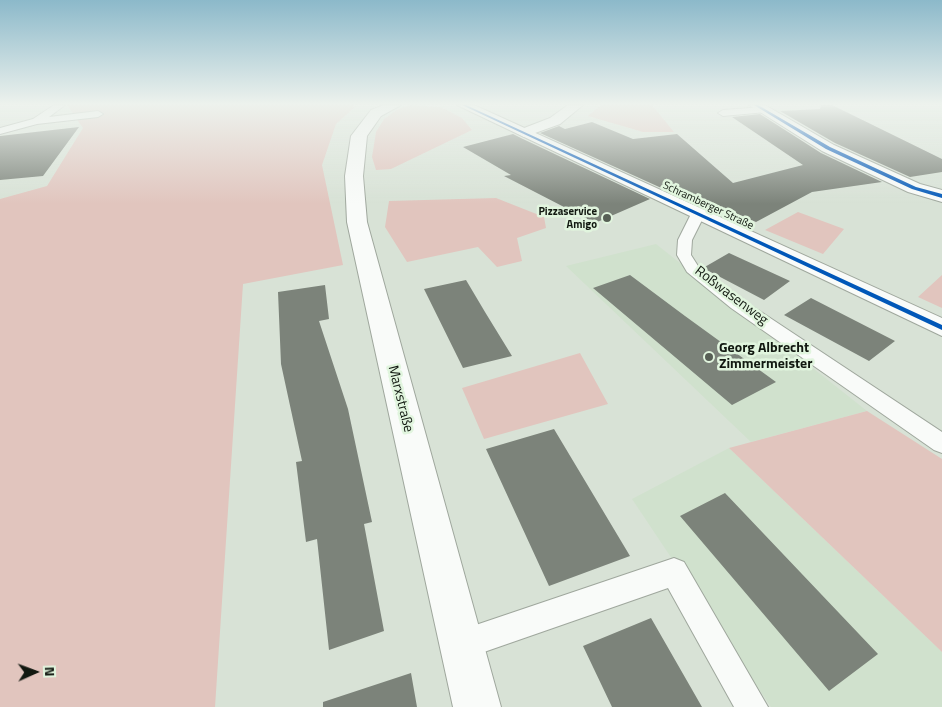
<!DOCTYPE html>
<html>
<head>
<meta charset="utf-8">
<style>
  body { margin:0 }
  #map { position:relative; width:942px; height:707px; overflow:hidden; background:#d8e2d6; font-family:"Titillium Web",sans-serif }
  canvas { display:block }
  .north { position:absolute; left:10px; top:647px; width:50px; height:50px; -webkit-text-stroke:4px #e1f5de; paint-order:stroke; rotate:88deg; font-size:14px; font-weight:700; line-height:20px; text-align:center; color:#111810 }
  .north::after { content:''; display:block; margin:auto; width:18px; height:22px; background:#111810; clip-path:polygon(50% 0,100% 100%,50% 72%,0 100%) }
</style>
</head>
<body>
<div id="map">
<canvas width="942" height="707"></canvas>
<div class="north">N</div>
</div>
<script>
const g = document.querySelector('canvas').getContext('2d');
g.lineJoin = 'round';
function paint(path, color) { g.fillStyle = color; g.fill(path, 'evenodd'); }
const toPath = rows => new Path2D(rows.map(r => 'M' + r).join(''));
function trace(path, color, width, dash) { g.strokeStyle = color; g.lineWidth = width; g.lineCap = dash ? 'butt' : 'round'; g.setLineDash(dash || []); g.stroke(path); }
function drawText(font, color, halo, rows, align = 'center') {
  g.font = font + ' "Titillium Web",sans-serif'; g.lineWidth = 5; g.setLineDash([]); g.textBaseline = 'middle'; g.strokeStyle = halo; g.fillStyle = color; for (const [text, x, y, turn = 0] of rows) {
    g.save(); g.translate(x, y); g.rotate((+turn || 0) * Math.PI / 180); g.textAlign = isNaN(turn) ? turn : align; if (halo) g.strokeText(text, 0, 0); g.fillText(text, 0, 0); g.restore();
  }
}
const built = toPath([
  [656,244,867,411,751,442,566,266],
  [729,448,942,652,942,707,771,707,632,499]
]);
const green = toPath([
  [67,105,352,105,355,107,336,124,322,165,343,265,243,284,215,707,0,707,0,199,47,186,83,128],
  [410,105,441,107,462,118,472,130,391,169,376,170,372,157,376,132,384,119,398,109],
  [601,105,652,105,674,132,643,132,588,116],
  [496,198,544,217,546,228,517,238,522,261,497,267,478,247,407,262,385,227,389,201],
  [798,212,844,229,823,254,765,230],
  [942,275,942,308,918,297],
  [580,353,608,404,484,439,462,388],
  [867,411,942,459,942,652,729,448]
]);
const building = toPath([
  [821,105,832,105,942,159,942,172,910,177,835,143,780,111,820,109],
  [760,114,821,153,882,182,812,192,756,222,676,188,668,191,540,133,559,126,565,129,592,122,633,139,677,134,733,183,803,165,732,117],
  [79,127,43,176,0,180,0,136],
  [513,134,523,139,650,199,595,223,504,176,511,175,463,147],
  [729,253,790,281,764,300,703,268],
  [630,275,685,316,776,382,732,405,593,288],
  [466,280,485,312,512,356,463,368,424,289],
  [325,285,329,319,319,321,348,409,372,522,364,524,384,631,329,650,317,539,306,542,296,462,302,461,281,364,278,292],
  [811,298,895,341,869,361,784,315],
  [554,429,630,556,549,586,486,449],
  [725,493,878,654,829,691,680,516],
  [651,618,702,707,612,707,583,646],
  [411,673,417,707,323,707,323,702]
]);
const service = toPath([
  [54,105,65,105,49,117,98,111,103,114,98,117,37,124,0,134,0,128,33,119,54,105],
  [763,107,768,110,766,112,723,116,718,113,723,110,763,107],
  [698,210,705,214,692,240,691,255,698,266,743,300,942,432,942,453,934,450,731,308,687,272,677,255,678,240,691,214,698,210],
  [674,558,684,562,768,707,734,707,668,588,461,660,450,656,446,645,450,634,461,630,674,558]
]);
const minor = toPath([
  [568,105,583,105,560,124,524,137,517,133,519,130,550,118,568,105],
  [749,105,765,105,834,145,920,184,942,190,942,202,908,192,822,151,749,105]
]);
const tertiary = toPath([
  [457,105,474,105,942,318,942,336,457,105]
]);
const secondary = toPath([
  [384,105,401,105,381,116,367,136,363,176,367,222,501,707,453,707,347,222,345,176,351,136,371,110,384,105]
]);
const cycleway = toPath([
  [462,105,466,105,942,325,942,330,462,105],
  [754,105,758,105,830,147,916,187,942,194,942,198,912,189,826,149,754,105]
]);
const markers = [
  [607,218,5,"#575f55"],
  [709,357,5,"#575f55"]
];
const farStreetnames = [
  ["Schramberger Straße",708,206,25]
];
const farPoinames = [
  ["Pizzaservice",597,212],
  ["Amigo",597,225]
];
const streetNames = [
  ["Roßwasenweg",731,296,37],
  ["Marxstraße",400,399,76]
];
const poiNames = [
  ["Georg Albrecht",719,349],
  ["Zimmermeister",719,365]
];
paint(built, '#d0e1cd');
paint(green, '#e1c5be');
paint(building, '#7c837a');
trace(service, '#9fa79d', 2);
trace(minor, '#9fa79d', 2);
trace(tertiary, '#9fa79d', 2);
trace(secondary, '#9fa79d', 2);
paint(service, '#f9fbf9');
paint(minor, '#f9fbf9');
paint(tertiary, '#f9fbf9');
paint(secondary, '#f9fbf9');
paint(cycleway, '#0057b8');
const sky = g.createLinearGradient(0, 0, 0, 204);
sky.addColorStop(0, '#8cb9ca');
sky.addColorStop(0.51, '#edf2ed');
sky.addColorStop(1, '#edf2ed00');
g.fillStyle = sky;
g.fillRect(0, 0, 942, 204);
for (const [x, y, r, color] of markers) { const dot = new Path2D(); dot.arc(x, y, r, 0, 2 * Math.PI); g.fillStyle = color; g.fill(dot); trace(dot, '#e1f5de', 2); }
drawText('11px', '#111810', '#e1f5de', farStreetnames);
drawText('bold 11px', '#111810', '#e1f5de', farPoinames, 'right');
drawText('14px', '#111810', '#e1f5de', streetNames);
drawText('bold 14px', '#111810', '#e1f5de', poiNames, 'left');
</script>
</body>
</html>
